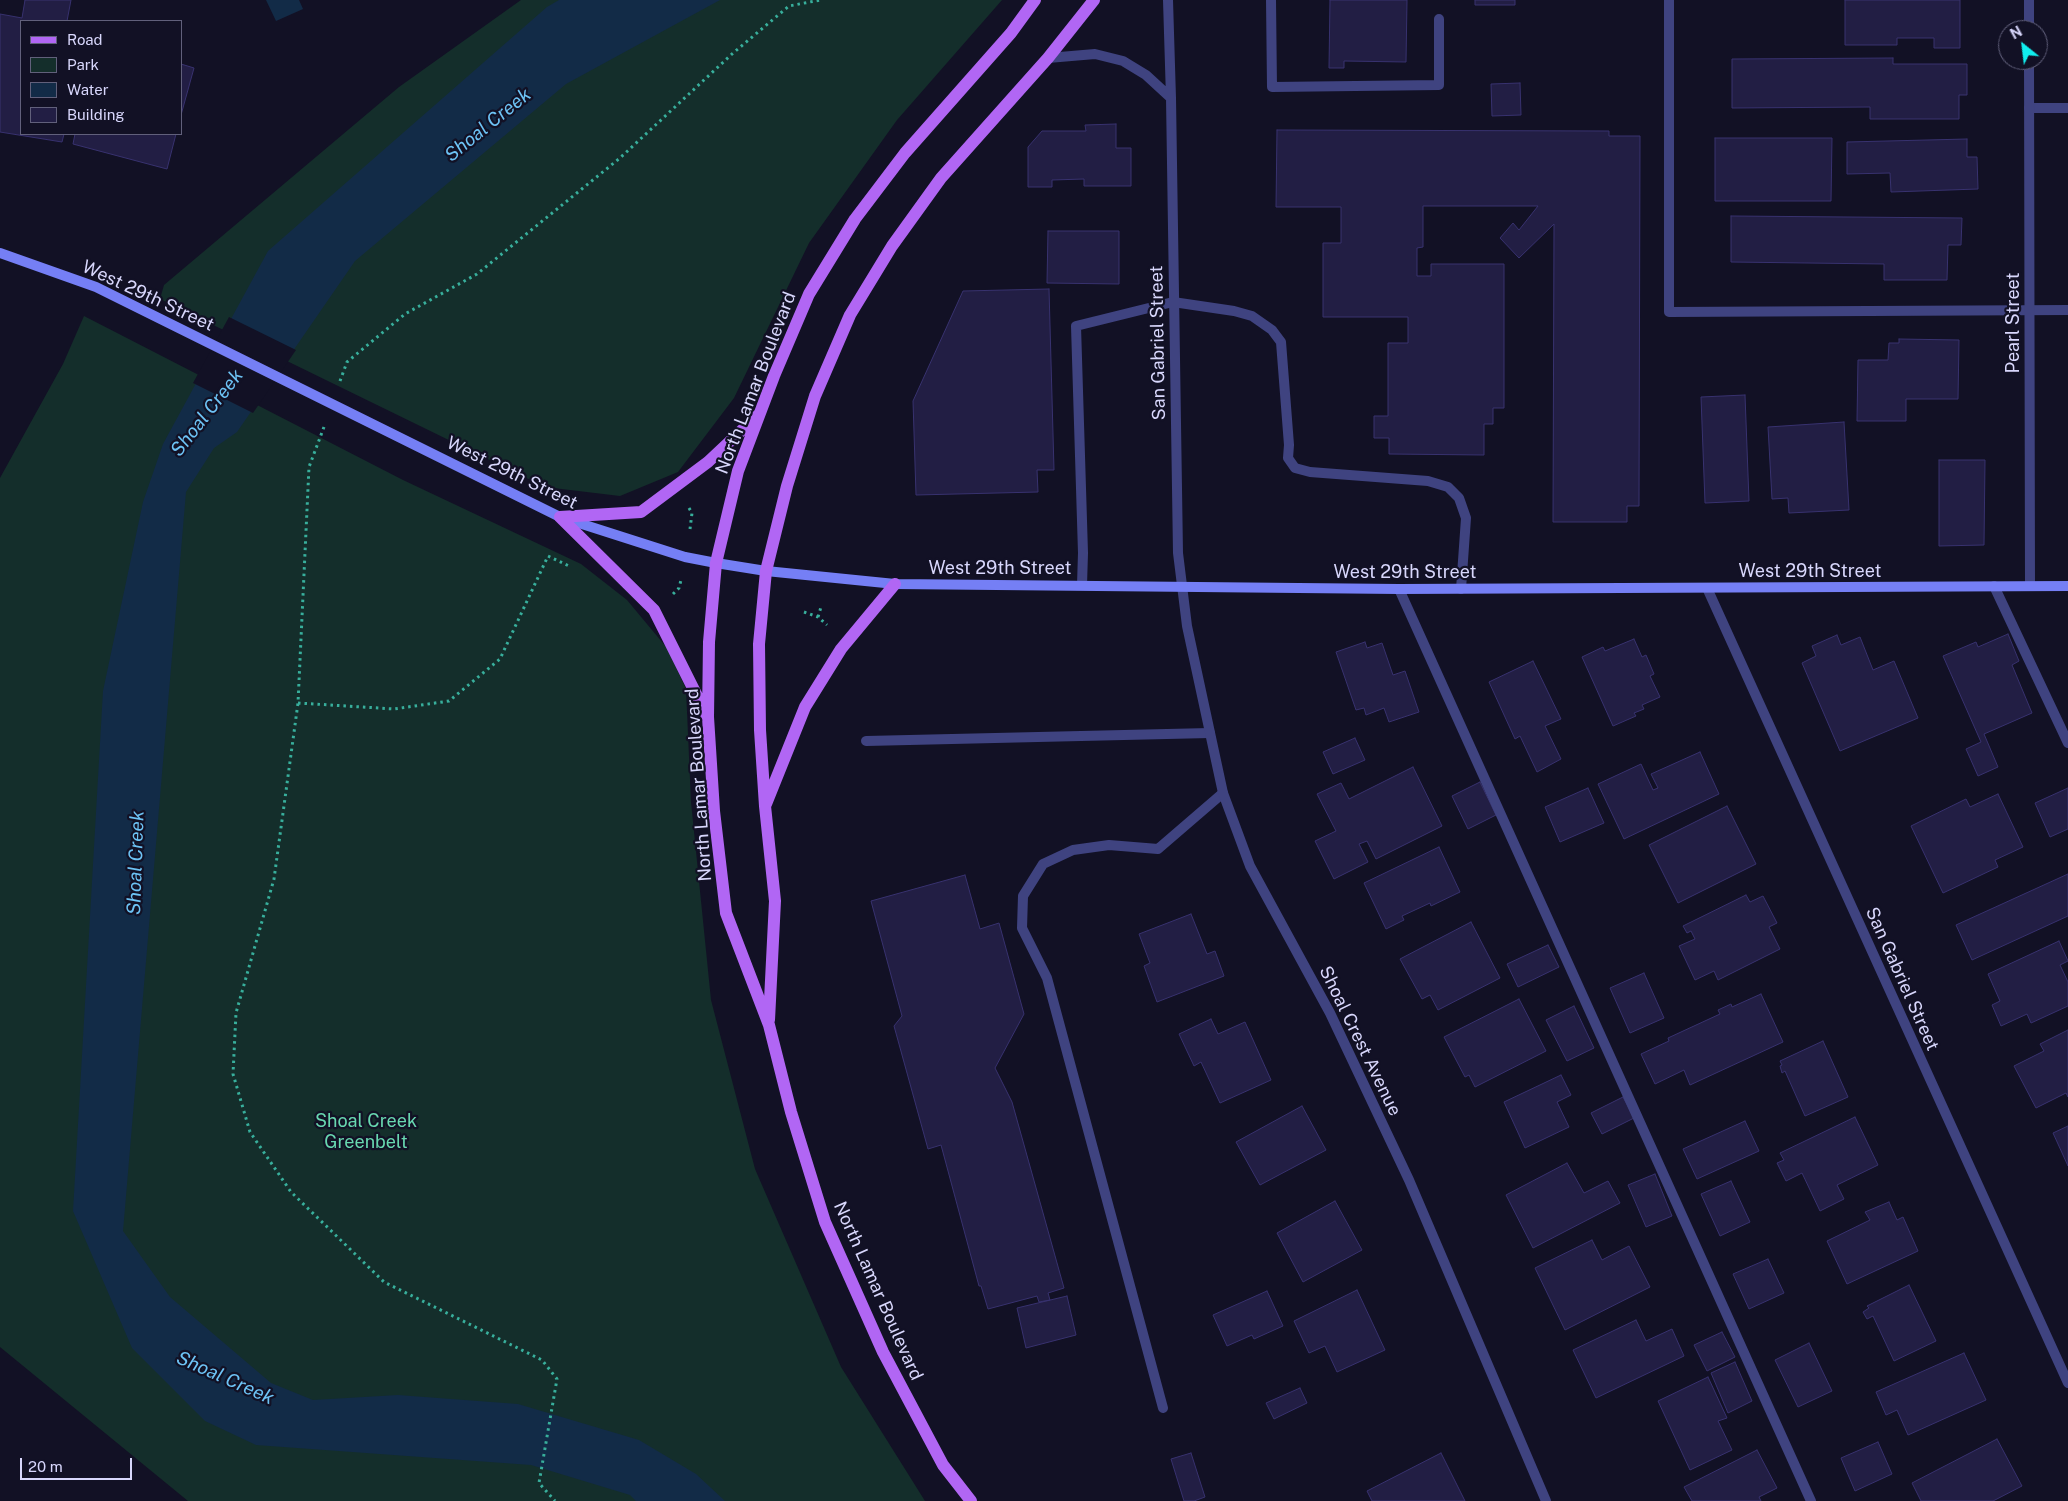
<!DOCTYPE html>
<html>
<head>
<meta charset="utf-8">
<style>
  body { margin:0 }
  #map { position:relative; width:2068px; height:1501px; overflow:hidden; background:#121125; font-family:"Public Sans",sans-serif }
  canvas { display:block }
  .legend { position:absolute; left:20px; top:20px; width:162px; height:115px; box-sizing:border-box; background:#121125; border:1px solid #61607b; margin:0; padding:6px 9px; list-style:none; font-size:15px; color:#d8d7fc }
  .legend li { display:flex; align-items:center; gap:10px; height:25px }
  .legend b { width:25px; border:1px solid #61607b }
  .north { position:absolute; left:1998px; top:20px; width:50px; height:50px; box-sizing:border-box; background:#121125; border:1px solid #61607b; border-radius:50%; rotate:331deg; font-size:14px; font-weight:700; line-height:20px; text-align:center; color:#d8d7fc }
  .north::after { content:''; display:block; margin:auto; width:18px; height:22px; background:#1ee; clip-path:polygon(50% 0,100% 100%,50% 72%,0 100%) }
  .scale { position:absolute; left:20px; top:1458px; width:112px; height:22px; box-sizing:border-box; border:2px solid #d8d7fc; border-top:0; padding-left:6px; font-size:15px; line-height:18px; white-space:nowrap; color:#d8d7fc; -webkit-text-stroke:4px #121125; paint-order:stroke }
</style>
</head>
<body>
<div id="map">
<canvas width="2068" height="1501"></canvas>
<ul class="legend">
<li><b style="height:6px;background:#b166f4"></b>Road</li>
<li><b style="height:14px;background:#142e2b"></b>Park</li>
<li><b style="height:14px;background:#122b47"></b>Water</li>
<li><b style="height:14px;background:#221e44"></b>Building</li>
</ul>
<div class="north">N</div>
<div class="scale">20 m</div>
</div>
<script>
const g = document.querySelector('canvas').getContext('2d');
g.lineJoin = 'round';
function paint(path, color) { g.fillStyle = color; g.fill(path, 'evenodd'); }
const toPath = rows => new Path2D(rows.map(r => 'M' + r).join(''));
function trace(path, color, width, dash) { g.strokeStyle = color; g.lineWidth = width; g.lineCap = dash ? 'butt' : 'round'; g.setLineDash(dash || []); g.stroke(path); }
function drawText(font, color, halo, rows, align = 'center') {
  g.font = font + ' "Public Sans",sans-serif'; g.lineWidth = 4.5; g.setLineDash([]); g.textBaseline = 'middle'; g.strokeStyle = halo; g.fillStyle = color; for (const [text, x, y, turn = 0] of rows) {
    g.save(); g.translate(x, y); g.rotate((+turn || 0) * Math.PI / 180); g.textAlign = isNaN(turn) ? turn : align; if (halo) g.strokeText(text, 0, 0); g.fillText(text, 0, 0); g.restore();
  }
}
const green = toPath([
  [521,0,1002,0,897,120,809,243,734,398,678,472,620,496,545,487,160,299,164,285,399,87],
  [84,316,403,480,581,564,627,600,667,648,686,689,691,802,711,1000,755,1169,841,1367,925,1501,188,1501,0,1347,0,478,63,364]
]);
const water = toPath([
  [266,0,299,0,303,9,276,21],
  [559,0,720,0,566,84,355,261,237,432,214,448,186,492,123,1231,170,1297,271,1383,313,1400,398,1395,518,1404,639,1440,696,1474,725,1501,636,1501,630,1495,531,1465,256,1445,205,1421,132,1348,73,1211,103,691,143,502,163,444,268,251,547,7]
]);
const pier = toPath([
  [229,317,296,350,253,413,193,383]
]);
const building = toPath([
  [25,0,71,0,67,21,21,21,21,134,64,134,62,142,0,132,0,14,22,18,25,0],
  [1330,0,1407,0,1406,62,1344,61,1344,68,1329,68,1330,0],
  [1475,0,1515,0,1515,5,1475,5,1475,0],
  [1845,0,1960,0,1960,48,1934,48,1934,38,1897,38,1897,45,1845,45,1845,0],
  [1893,58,1893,64,1967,64,1967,95,1959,95,1959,119,1870,119,1870,107,1732,108,1732,59,1893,58],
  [181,64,194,68,181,115,181,64],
  [1520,83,1521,115,1492,116,1491,84,1520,83],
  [1116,124,1116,148,1131,148,1131,186,1084,186,1084,179,1052,180,1052,187,1028,187,1028,147,1042,131,1086,131,1085,125,1116,124],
  [1277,130,1609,131,1609,136,1640,136,1639,506,1627,506,1627,522,1553,522,1554,224,1519,258,1500,238,1513,223,1519,230,1538,206,1423,206,1423,247,1417,248,1417,276,1431,276,1431,264,1504,264,1504,408,1493,408,1493,424,1484,424,1484,455,1389,454,1389,438,1374,438,1374,416,1388,416,1388,343,1408,343,1408,317,1323,317,1323,243,1341,243,1341,207,1276,207,1277,130],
  [75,134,176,134,167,169,73,144,75,134],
  [1715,138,1832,138,1831,201,1715,201,1715,138],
  [1967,139,1967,157,1977,157,1978,189,1891,192,1890,173,1847,174,1847,142,1967,139],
  [1731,216,1962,218,1961,245,1948,245,1947,280,1884,280,1884,264,1731,262,1731,216],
  [1048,231,1119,231,1119,284,1047,283,1048,231],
  [1049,289,1054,470,1037,470,1038,492,916,495,913,401,963,291,1049,289],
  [1899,339,1959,340,1958,399,1906,399,1906,421,1857,421,1858,360,1888,360,1889,343,1899,343,1899,339],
  [1745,395,1749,501,1705,503,1701,397,1745,395],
  [1844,422,1849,510,1789,513,1788,498,1772,499,1768,427,1844,422],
  [1939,460,1985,460,1984,545,1939,546,1939,460],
  [2008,634,2019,661,2012,665,2032,713,1984,734,1998,767,1978,776,1966,749,1981,742,1943,656,1976,642,1978,647,2008,634],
  [1837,635,1841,645,1860,637,1873,670,1894,661,1918,718,1840,751,1802,663,1816,656,1812,646,1837,635],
  [1634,639,1642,657,1646,655,1654,674,1650,676,1660,697,1642,705,1644,709,1634,713,1636,716,1613,726,1582,657,1603,647,1605,651,1634,639],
  [1365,642,1367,648,1382,643,1393,675,1405,671,1419,712,1389,722,1384,708,1366,715,1364,708,1356,710,1336,652,1365,642],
  [1533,661,1561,719,1545,726,1561,759,1537,772,1520,736,1515,739,1489,682,1533,661],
  [1355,738,1365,760,1333,774,1323,752,1355,738],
  [1700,752,1719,794,1624,839,1598,784,1641,764,1653,790,1658,788,1651,774,1700,752],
  [1413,767,1442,826,1376,859,1367,841,1359,844,1368,862,1334,879,1315,841,1336,831,1317,794,1341,783,1349,799,1413,767],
  [1480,782,1496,815,1468,829,1452,796,1480,782],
  [1588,788,1604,823,1560,842,1545,807,1588,788],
  [2068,788,2068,829,2050,837,2035,803,2068,788],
  [1998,794,2023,847,1995,860,1998,867,1943,893,1911,826,1966,799,1970,807,1998,794],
  [1727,806,1756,864,1678,903,1649,845,1727,806],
  [1439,847,1460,892,1431,906,1430,903,1402,916,1404,920,1386,929,1364,883,1439,847],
  [2068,874,2068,916,1972,960,1956,925,2068,874],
  [965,875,980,929,999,923,1024,1014,995,1068,1012,1102,1064,1288,1048,1293,1050,1300,1039,1302,1037,1296,988,1309,981,1286,979,1286,941,1145,928,1149,894,1026,902,1016,871,901,965,875],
  [1746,895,1750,902,1763,896,1777,923,1769,927,1780,949,1718,980,1714,971,1695,980,1679,946,1695,939,1691,931,1687,933,1683,926,1746,895],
  [1191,914,1207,954,1215,951,1224,976,1157,1002,1144,966,1150,963,1139,934,1191,914],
  [1471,922,1500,978,1438,1010,1430,995,1422,999,1400,959,1471,922],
  [2059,941,2068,961,2060,965,2068,982,2068,1006,2031,1023,2027,1014,2001,1026,1992,1005,2000,1001,1988,974,2059,941],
  [1548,945,1559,967,1518,987,1507,964,1548,945],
  [1644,973,1664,1018,1630,1033,1610,988,1644,973],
  [1761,994,1783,1042,1690,1085,1684,1070,1655,1084,1641,1054,1669,1041,1668,1038,1720,1014,1718,1010,1731,1004,1732,1007,1761,994],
  [1519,999,1546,1051,1475,1087,1469,1075,1465,1077,1444,1037,1519,999],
  [1574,1006,1594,1048,1567,1061,1546,1020,1574,1006],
  [1211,1019,1218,1034,1245,1022,1271,1080,1220,1103,1201,1062,1194,1066,1179,1034,1211,1019],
  [2068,1030,2068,1097,2066,1093,2036,1108,2014,1066,2044,1051,2040,1044,2068,1030],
  [1823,1041,1848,1097,1805,1116,1785,1071,1782,1073,1780,1066,1782,1065,1780,1061,1823,1041],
  [1561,1075,1571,1095,1557,1102,1569,1127,1525,1148,1504,1102,1561,1075],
  [1623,1097,1634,1118,1602,1134,1591,1113,1623,1097],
  [1302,1106,1326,1150,1260,1185,1236,1142,1302,1106],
  [1855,1117,1878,1165,1837,1185,1844,1199,1820,1211,1802,1173,1786,1181,1777,1163,1784,1160,1780,1153,1855,1117],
  [1745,1121,1759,1151,1697,1179,1683,1149,1745,1121],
  [2068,1126,2068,1166,2053,1133,2068,1126],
  [1567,1163,1584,1193,1608,1181,1620,1203,1533,1248,1506,1195,1567,1163],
  [1655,1174,1672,1216,1646,1227,1628,1185,1655,1174],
  [1731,1181,1750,1222,1720,1236,1701,1194,1731,1181],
  [1335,1201,1362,1250,1303,1282,1277,1233,1335,1201],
  [1889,1202,1897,1220,1903,1217,1918,1251,1847,1284,1827,1241,1870,1220,1865,1212,1889,1202],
  [1592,1240,1602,1260,1629,1246,1650,1287,1565,1330,1535,1268,1592,1240],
  [1768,1259,1784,1293,1749,1309,1733,1274,1768,1259],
  [1909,1285,1936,1341,1894,1361,1873,1316,1867,1319,1863,1312,1869,1308,1867,1306,1909,1285],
  [1357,1290,1385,1350,1337,1372,1325,1346,1309,1353,1294,1321,1357,1290],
  [1267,1291,1283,1326,1254,1339,1252,1335,1227,1346,1213,1315,1267,1291],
  [1067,1296,1076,1335,1026,1348,1017,1308,1067,1296],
  [1636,1320,1646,1341,1672,1329,1684,1356,1596,1398,1573,1350,1636,1320],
  [1722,1332,1735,1357,1707,1371,1694,1345,1722,1332],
  [1809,1343,1832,1391,1798,1407,1775,1360,1809,1343],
  [1964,1353,1986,1400,1908,1435,1897,1410,1886,1415,1876,1392,1964,1353],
  [1735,1362,1752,1401,1728,1413,1711,1373,1735,1362],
  [1708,1377,1727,1418,1718,1421,1732,1450,1690,1470,1658,1401,1708,1377],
  [1300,1388,1307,1403,1274,1419,1266,1403,1300,1388],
  [1997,1439,2022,1486,1993,1501,1921,1501,1912,1483,1997,1439],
  [1878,1442,1892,1474,1855,1491,1841,1458,1878,1442],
  [1757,1450,1777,1488,1759,1497,1761,1501,1692,1501,1684,1487,1757,1450],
  [1191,1453,1205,1497,1194,1501,1184,1501,1171,1459,1191,1453],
  [1441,1453,1465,1501,1372,1501,1367,1491,1441,1453]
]);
const path = toPath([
  [340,381,347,362,405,314,477,274,620,158,732,54,789,6,820,0],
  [324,427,309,467,298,703,274,879,236,1013,233,1074,250,1132,291,1192,384,1282,542,1360,557,1379,539,1483,555,1501],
  [689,508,692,513,690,529],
  [673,594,679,588,681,580],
  [804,612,818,617,827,625],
  [818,617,821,607],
  [298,703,394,709,449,701,500,659,548,556,571,567]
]);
const lane = toPath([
  [1271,0,1272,87,1439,85,1439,19],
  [1669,0,1669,312,2068,310],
  [2029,108,2068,108],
  [1082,585,1083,553,1076,326,1173,302,1234,311,1252,316,1272,330,1281,342,1289,445,1288,458,1295,468,1310,472,1428,481,1448,487,1459,498,1466,518,1461,589],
  [1994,586,2068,743],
  [1399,589,1811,1501],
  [866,741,1210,733],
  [1163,1408,1047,978,1022,928,1023,896,1043,864,1073,850,1109,845,1158,849,1223,793]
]);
const street = toPath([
  [1168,0,1171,98,1178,553,1187,626,1223,793,1250,866,1330,1013,1409,1180,1546,1501],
  [2029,0,2029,30],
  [1048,58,1095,54,1123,61,1146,75,1171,98],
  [2029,60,2030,586],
  [1707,588,2068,1383]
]);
const secondary = toPath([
  [0,253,96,287,560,517,685,557,716,563,766,571,895,584,1399,589,2068,586]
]);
const primary = toPath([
  [560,517,654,610,707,716],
  [560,517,641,512,708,462,758,415],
  [766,804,805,707,841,649,895,584],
  [769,1020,775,901,765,806,760,730,759,644,766,571,787,486,815,396,850,315,892,246,941,178,1048,58,1094,0],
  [971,1501,943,1465,883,1352,825,1222,791,1112,769,1025,726,913,714,811,708,717,709,642,716,563,738,471,774,376,809,294,855,219,905,153,1011,33,1035,0]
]);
const streetNames = [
  ["West 29th Street",148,296,25],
  ["Pearl Street",2013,323,-90],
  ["San Gabriel Street",1158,343,-91],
  ["North Lamar Boulevard",756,383,-69],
  ["West 29th Street",512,473,26],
  ["West 29th Street",1000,568],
  ["West 29th Street",1810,571],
  ["West 29th Street",1405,572],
  ["North Lamar Boulevard",699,785,-94],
  ["San Gabriel Street",1902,979,66],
  ["Shoal Crest Avenue",1360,1041,64],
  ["North Lamar Boulevard",878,1291,66]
];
const parkNames = [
  ["Shoal Creek",366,1121],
  ["Greenbelt",366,1142]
];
const waterNames = [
  ["Shoal Creek",488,125,-39],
  ["Shoal Creek",207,413,-52],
  ["Shoal Creek",136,863,-88],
  ["Shoal Creek",225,1378,24]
];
paint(green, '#142e2b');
paint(water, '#122b47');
paint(pier, '#121125');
paint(building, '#221e44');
trace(building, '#38326f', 1);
trace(path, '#38af9c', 3, [2.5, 4]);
trace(lane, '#3f4380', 10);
trace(street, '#3f4380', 10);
trace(secondary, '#757ff5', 10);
trace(primary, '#b166f4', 12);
drawText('18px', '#d8d7fc', '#121125', streetNames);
drawText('18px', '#68d7b0', '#121125', parkNames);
drawText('italic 19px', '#6dc3f5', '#121125', waterNames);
</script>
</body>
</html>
